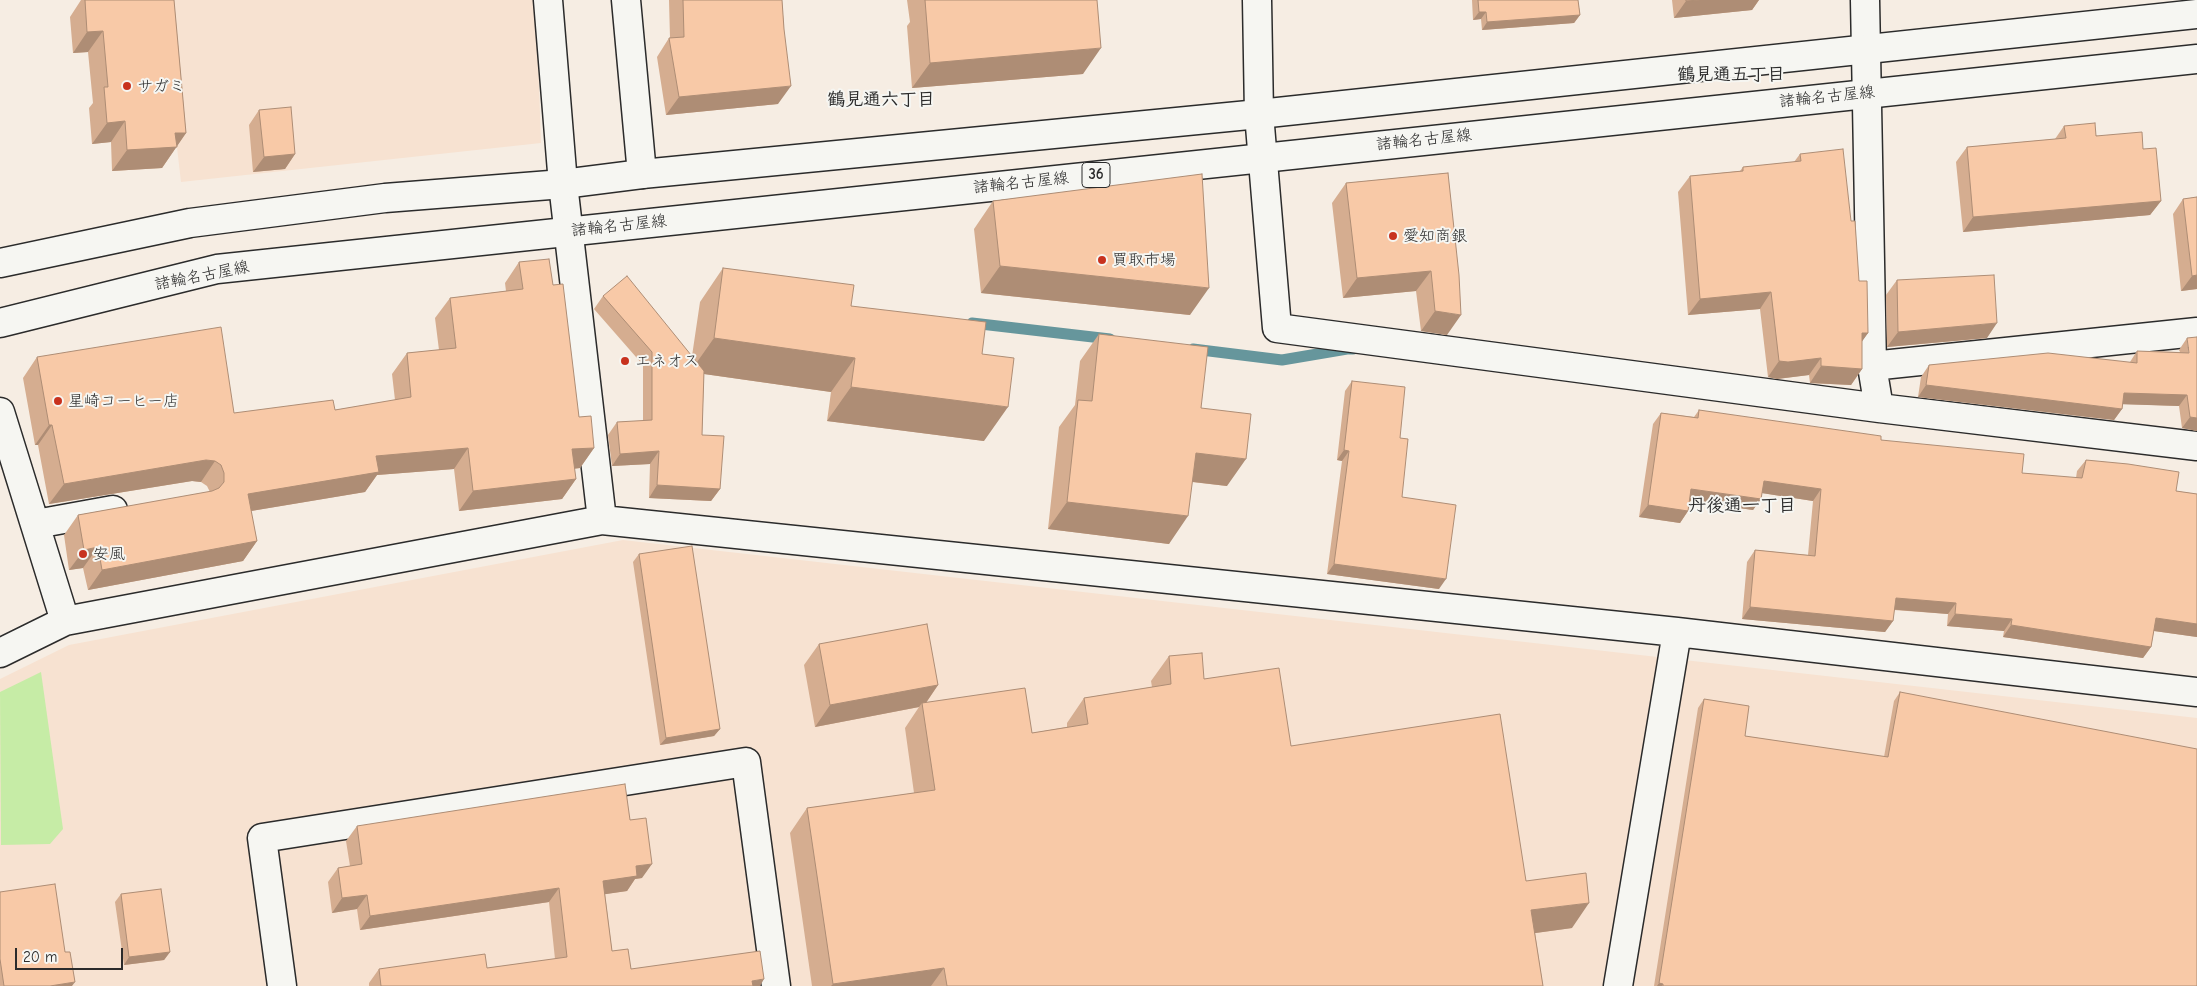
<!DOCTYPE html>
<html>
<head>
<meta charset="utf-8">
<style>
  body { margin:0 }
  #map { position:relative; width:2197px; height:986px; overflow:hidden; background:#f6ede3; font-family:"Comic Neue",sans-serif }
  canvas { display:block }
  .scale { position:absolute; left:15px; top:948px; width:108px; height:22px; box-sizing:border-box; border:2px solid #2b2b2b; border-top:0; padding-left:6px; font-size:15px; line-height:18px; white-space:nowrap; color:#2b2b2b; -webkit-text-stroke:4px #f6f6f2; paint-order:stroke }
</style>
</head>
<body>
<div id="map">
<canvas width="2197" height="986"></canvas>
<div class="scale">20 m</div>
</div>
<script>
const g = document.querySelector('canvas').getContext('2d');
g.lineJoin = 'round';
function paint(path, color) { g.fillStyle = color; g.fill(path, 'evenodd'); }
const toPath = rows => new Path2D(rows.map(r => 'M' + r).join(''));
function trace(path, color, width, dash) { g.strokeStyle = color; g.lineWidth = width; g.lineCap = dash ? 'butt' : 'round'; g.setLineDash(dash || []); g.stroke(path); }
function drawText(font, color, halo, rows, align = 'center') {
  g.font = font + ' "Comic Neue","Klee One",sans-serif'; g.lineWidth = 4; g.setLineDash([]); g.textBaseline = 'middle'; g.strokeStyle = halo; g.fillStyle = color; for (const [text, x, y, turn = 0] of rows) {
    g.save(); g.translate(x, y); g.rotate((+turn || 0) * Math.PI / 180); g.textAlign = isNaN(turn) ? turn : align; if (halo) g.strokeText(text, 0, 0); g.fillText(text, 0, 0); g.restore();
  }
}
const built = toPath([
  [160,0,536,0,541,143,181,182],
  [623,540,2197,718,2197,986,0,986,0,679,69,645]
]);
const green = toPath([
  [41,672,63,829,50,844,1,845,0,692]
]);
const stream = toPath([
  [972,323,1110,339],
  [1193,349,1282,360,1347,349,1353,349]
]);
const minor = toPath([
  [548,0,563,184,602,520],
  [626,0,642,174],
  [1257,0,1259,114,1277,328,1879,408,2197,446],
  [1865,0,1872,366,1879,408],
  [1872,366,2197,332],
  [0,412,65,621],
  [36,524,113,510],
  [0,653,65,621,602,520,1677,632,2197,692],
  [282,986,262,838,746,762,776,986],
  [1618,986,1677,632]
]);
const major = toPath([
  [0,263,190,223,385,198,563,184,642,174,1259,114,2197,14],
  [0,323,217,269,2197,59]
]);
const wall = toPath([
  [81,0,174,0,186,133,162,168,112,171,111,142,92,144,89,108,93,103,88,52,73,53,70,17],
  [669,0,782,0,784,29,778,104,666,115,657,57,669,38,670,38],
  [907,0,1097,0,1083,74,912,88,907,26,910,22],
  [1472,0,1578,0,1580,15,1574,23,1482,30,1481,19,1473,20],
  [1672,0,1759,0,1752,10,1674,18],
  [259,110,295,154,285,169,253,172,249,125],
  [2064,126,2143,149,2161,201,2150,215,1963,232,1956,162,1967,147,2055,139],
  [1800,154,1859,281,1868,333,1862,341,1862,369,1851,385,1810,383,1809,375,1777,379,1768,377,1760,309,1688,315,1678,192,1690,176,1740,171,1743,167,1794,162],
  [1448,173,1447,335,1421,331,1416,291,1343,298,1332,203,1346,183],
  [2197,197,2197,289,2181,291,2173,214,2183,199],
  [993,201,1190,315,981,293,974,229],
  [519,262,553,285,579,417,594,448,580,468,574,469,576,479,562,499,459,511,454,469,377,475,365,492,251,511,257,541,243,561,88,590,83,568,69,570,64,535,78,515,210,492,207,486,201,482,192,481,49,504,38,445,35,445,23,378,37,357,234,413,335,410,395,400,392,374,407,353,439,350,435,318,450,298,506,291,505,283],
  [723,268,851,306,982,354,984,441,827,421,831,392,704,374,702,435,720,489,711,501,649,498,650,464,612,466,608,435,617,422,643,421,643,365,594,309,603,296,692,356,700,302],
  [1897,280,1987,338,1887,347,1886,295],
  [1099,334,1201,408,1227,486,1192,482,1169,544,1048,529,1059,427,1075,405,1080,361],
  [2187,338,2197,431,2182,428,2179,406,2123,404,2122,409,2114,420,1918,397,1921,377,1929,365,2130,362,2137,351,2180,352,2179,350],
  [1352,381,1400,438,1402,497,1439,589,1327,574,1342,461,1337,460,1345,391],
  [1699,410,1881,440,2022,473,2076,478,2077,471,2086,460,2176,491,2197,494,2197,637,2154,631,2151,647,2143,658,2003,637,2004,631,1947,626,1948,614,1894,610,1893,621,1885,632,1742,619,1747,562,1755,550,1808,555,1813,501,1762,493,1761,499,1753,510,1689,501,1688,511,1680,523,1639,517,1653,424,1661,413,1694,417],
  [639,554,720,729,714,736,660,745,633,562],
  [819,644,938,685,926,703,1032,733,1067,727,1067,723,1084,698,1152,687,1151,681,1169,656,1204,679,1291,746,1526,881,1572,928,1535,933,1543,986,812,986,790,833,807,808,914,793,905,728,919,707,815,727,804,665],
  [1900,692,2197,986,1654,986,1698,708,1704,699,1745,736,1884,757,1894,701],
  [630,820,642,878,635,879,627,891,605,894,612,951,631,969,760,986,369,986,369,983,379,969,487,968,555,959,549,902,360,930,357,909,332,913,328,882,338,868,350,866,346,841,357,826],
  [0,892,65,952,72,986,0,986],
  [121,894,170,952,164,960,124,965,115,902]
]);
const shadedWall = toPath([
  [1700,0,1759,0,1752,10,1674,18,1686,1],
  [1479,12,1486,12,1481,19,1473,20],
  [1580,15,1574,23,1482,30,1487,22],
  [103,31,88,52,73,53,87,32],
  [1101,48,1083,74,912,88,930,63],
  [791,86,778,104,666,115,679,97],
  [125,121,111,142,92,144,107,123],
  [175,133,186,133,162,168,112,171,127,150],
  [295,154,285,169,253,172,264,157],
  [2161,201,2150,215,1963,232,1973,217],
  [1000,266,1209,288,1190,315,981,293],
  [1431,271,1416,291,1343,298,1357,278],
  [2197,275,2197,289,2181,291,2192,276],
  [1771,292,1760,309,1688,315,1700,299],
  [1435,311,1461,315,1447,335,1421,331],
  [1997,323,1987,338,1887,347,1898,332],
  [1862,333,1868,333,1856,350],
  [714,338,855,358,831,392,690,372],
  [1821,358,1809,375,1777,379,1768,377,1779,361],
  [1821,366,1862,369,1851,385,1810,383],
  [1926,385,2122,409,2114,420,1918,397],
  [851,387,1008,407,984,441,827,421],
  [2124,393,2187,395,2179,406,2116,404],
  [2190,417,2197,418,2197,431,2182,428],
  [49,425,52,425,38,445,35,445],
  [468,448,454,469,377,475,365,492,233,514,248,494,376,456],
  [594,448,580,468,558,470,572,449],
  [1344,450,1349,451,1342,461,1337,460],
  [659,451,650,464,612,466,620,454],
  [1196,453,1246,459,1227,486,1177,480],
  [206,460,215,461,201,482,192,481,49,504,64,484],
  [576,479,562,499,459,511,473,491],
  [1764,481,1821,489,1813,501,1755,492],
  [657,485,720,489,711,501,649,498],
  [1691,489,1761,499,1753,510,1683,500],
  [1067,502,1188,516,1169,544,1048,529],
  [1648,505,1688,511,1680,523,1639,517],
  [257,541,243,561,88,590,102,570],
  [98,547,83,568,69,570,84,550],
  [1334,564,1446,579,1439,589,1327,574],
  [1896,598,1956,603,1948,614,1887,609],
  [1750,607,1893,621,1885,632,1742,619],
  [1955,614,2012,619,2004,631,1947,626],
  [2156,618,2197,624,2197,637,2147,630],
  [2011,625,2151,647,2143,658,2003,637],
  [938,685,923,707,922,703,919,707,815,727,830,705],
  [720,729,714,736,660,745,666,738],
  [652,864,642,878,635,879,627,891,593,896,603,881,636,866],
  [559,888,549,902,360,930,370,916],
  [367,895,357,909,332,913,342,898],
  [1589,903,1572,928,1514,936,1531,910],
  [170,952,164,960,124,965,129,957],
  [944,968,931,986,831,986,833,984],
  [764,979,760,986,749,986,752,981],
  [75,982,72,986,50,986],
  [1659,983,1663,984,1662,986,1657,986]
]);
const building = toPath([
  [85,0,174,0,186,133,175,133,177,147,127,150,125,121,107,123,104,87,108,87,103,31,87,32,85,0],
  [683,0,782,0,784,29,791,86,679,97,669,38,684,37,683,0],
  [925,0,1097,0,1101,48,930,63,925,0],
  [1478,0,1578,0,1580,15,1487,22,1486,12,1479,12,1478,0],
  [1686,0,1700,0,1686,1,1686,0],
  [291,107,295,154,264,157,259,110,291,107],
  [2095,123,2096,136,2142,132,2143,149,2156,148,2161,201,1973,217,1967,147,2066,138,2064,126,2095,123],
  [1843,149,1851,221,1855,221,1859,281,1867,281,1868,333,1862,333,1862,369,1821,366,1821,358,1788,362,1779,361,1771,292,1700,299,1690,176,1743,171,1743,167,1801,161,1800,154,1843,149],
  [1448,173,1459,275,1461,315,1435,311,1431,271,1357,278,1346,183,1448,173],
  [1202,174,1209,288,1000,266,993,201,1202,174],
  [2197,197,2197,275,2192,276,2183,199,2197,197],
  [549,259,553,285,563,284,579,417,591,416,594,448,572,449,576,479,473,491,468,448,376,456,379,472,248,494,257,541,102,570,98,547,84,550,78,515,212,491,219,488,224,482,224,473,221,465,215,461,206,460,64,484,52,425,49,425,37,357,221,327,234,413,333,400,335,410,411,397,407,353,456,348,450,298,523,289,519,262,549,259],
  [723,268,854,285,851,306,986,322,982,354,1014,358,1008,407,851,387,855,358,714,338,723,268],
  [1994,275,1997,323,1898,332,1897,280,1994,275],
  [627,276,704,371,702,435,724,436,720,489,657,485,659,451,620,454,617,422,652,420,652,352,603,296,627,276],
  [1099,334,1208,347,1201,408,1251,414,1246,459,1196,453,1188,516,1067,502,1078,400,1092,401,1099,334],
  [2197,337,2197,418,2190,417,2187,395,2124,393,2122,409,1926,385,1929,365,2048,353,2137,363,2137,351,2189,353,2187,338,2197,337],
  [1352,381,1405,387,1400,438,1408,439,1402,497,1456,505,1446,579,1334,564,1349,451,1344,450,1352,381],
  [1699,410,1881,436,1881,440,2024,454,2022,473,2082,478,2086,460,2128,464,2179,472,2176,491,2197,494,2197,624,2156,618,2151,647,2011,625,2012,619,1955,614,1956,603,1896,598,1893,621,1750,607,1755,550,1815,556,1821,489,1764,481,1761,499,1691,489,1688,511,1648,505,1661,413,1698,418,1699,410],
  [692,546,720,729,666,738,639,554,692,546],
  [927,624,938,685,830,705,819,644,927,624],
  [1202,653,1204,679,1279,668,1291,746,1500,714,1526,881,1586,873,1589,903,1531,910,1543,986,947,986,944,968,833,984,807,808,935,790,922,703,1025,688,1032,733,1088,724,1084,698,1171,684,1169,656,1202,653],
  [1900,692,2197,749,2197,986,1663,986,1663,984,1659,983,1704,699,1749,706,1745,736,1888,757,1900,692],
  [625,784,630,820,646,818,652,864,636,866,637,876,603,881,612,951,628,949,631,969,760,951,764,979,752,981,753,986,381,986,379,969,485,954,487,968,567,957,559,888,370,916,367,895,342,898,338,868,362,864,357,826,625,784],
  [55,884,65,952,70,952,75,982,50,986,4,986,0,959,0,892,55,884],
  [161,889,170,952,129,957,121,894,161,889]
]);
const markers = [
  [127,86,5,"#c8321e"],
  [1393,236,5,"#c8321e"],
  [1102,260,5,"#c8321e"],
  [625,361,5,"#c8321e"],
  [58,401,5,"#c8321e"],
  [83,554,5,"#c8321e"]
];
const shields = [
  [1096,175,28]
];
const shieldNames = [
  ["36",1096,175]
];
const poiNames = [
  ["サガミ",137,86],
  ["愛知商銀",1403,236],
  ["買取市場",1112,260],
  ["エネオス",635,361],
  ["星崎コーヒー店",68,401],
  ["安風",93,554]
];
const streetNames = [
  ["諸輪名古屋線",1827,97,-6],
  ["諸輪名古屋線",1424,140,-6],
  ["諸輪名古屋線",1021,183,-6],
  ["諸輪名古屋線",619,226,-6],
  ["諸輪名古屋線",202,276,-11]
];
const neighbourhoodNames = [
  ["鶴見通五丁目",1731,75],
  ["鶴見通六丁目",881,100],
  ["丹後通一丁目",1742,506]
];
paint(built, '#f7e2d1');
paint(green, '#c6eca6');
trace(stream, '#66969c', 11);
trace(minor, '#2b2b2b', 31);
trace(major, '#2b2b2b', 31);
trace(minor, '#f6f6f2', 28);
trace(major, '#f6f6f2', 28);
paint(wall, '#d5ad90');
paint(shadedWall, '#ae8d75');
paint(building, '#f8c9a7');
trace(building, '#ae8d75', 1);
for (const [x, y, r, color] of markers) { const dot = new Path2D(); dot.arc(x, y, r, 0, 2 * Math.PI); g.fillStyle = color; g.fill(dot); trace(dot, '#f6f6f2', 2); }
for (const [x, y, w] of shields) { const box = new Path2D(); box.roundRect(x - w / 2, y - 12.5, w, 25, 4); g.fillStyle = '#f6f6f2'; g.fill(box); trace(box, '#2b2b2b', 1); }
drawText('bold 15px', '#2b2b2b', null, shieldNames);
drawText('16px', '#2b2b2b', '#f6f6f2', poiNames, 'left');
drawText('16px', '#2b2b2b', '#f6f6f2', streetNames);
drawText('bold 18px', '#2b2b2b', '#f6f6f2', neighbourhoodNames);
</script>
</body>
</html>
